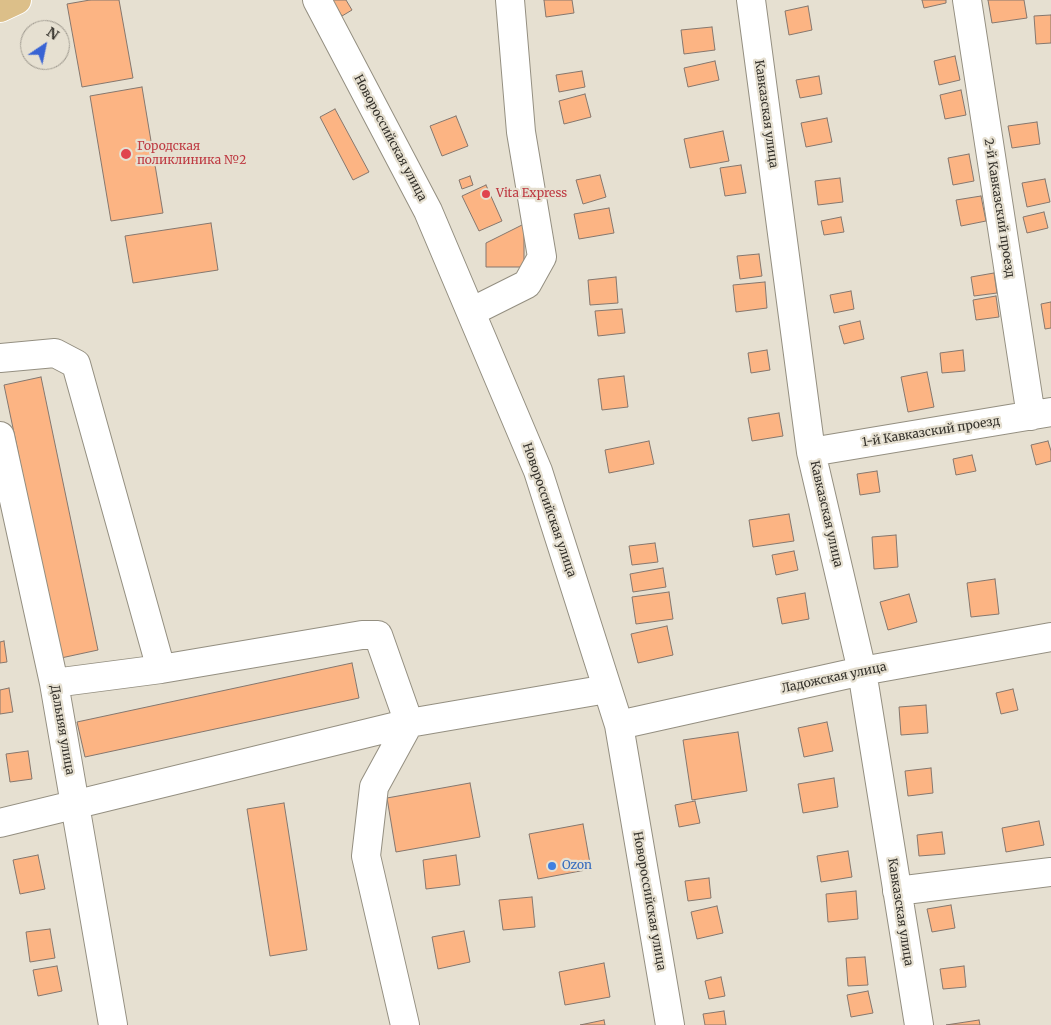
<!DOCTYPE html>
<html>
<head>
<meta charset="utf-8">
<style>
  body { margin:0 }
  #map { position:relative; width:1051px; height:1025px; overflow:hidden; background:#e6e0d1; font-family:Merriweather,serif }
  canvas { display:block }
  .north { position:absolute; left:20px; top:20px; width:50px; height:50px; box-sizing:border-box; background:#e6e0d1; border:1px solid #9f9a8f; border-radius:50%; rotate:34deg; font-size:14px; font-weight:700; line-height:20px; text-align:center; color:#34312b }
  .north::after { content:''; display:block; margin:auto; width:18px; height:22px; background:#3863d4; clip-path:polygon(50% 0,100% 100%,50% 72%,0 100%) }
</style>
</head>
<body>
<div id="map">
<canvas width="1051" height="1025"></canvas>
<div class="north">N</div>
</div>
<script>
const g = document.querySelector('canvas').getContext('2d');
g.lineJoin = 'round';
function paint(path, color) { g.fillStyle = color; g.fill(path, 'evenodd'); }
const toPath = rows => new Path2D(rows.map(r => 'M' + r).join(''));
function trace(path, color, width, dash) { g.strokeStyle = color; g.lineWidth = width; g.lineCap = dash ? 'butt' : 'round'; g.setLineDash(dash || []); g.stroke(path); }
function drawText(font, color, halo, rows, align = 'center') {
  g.font = font + ' Merriweather,serif'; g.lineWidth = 4.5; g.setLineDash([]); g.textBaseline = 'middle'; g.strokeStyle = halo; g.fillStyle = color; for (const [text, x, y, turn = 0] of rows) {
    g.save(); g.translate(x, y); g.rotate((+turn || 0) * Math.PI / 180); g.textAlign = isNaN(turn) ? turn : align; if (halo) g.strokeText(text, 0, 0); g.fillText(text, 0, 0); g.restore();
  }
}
const building = toPath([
  [90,0,119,0,133,78,82,87,67,4,90,0],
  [332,0,346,0,352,10,342,16,332,0],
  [544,0,572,0,574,13,546,17,544,0],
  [922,0,946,0,946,3,924,8,922,0],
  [988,0,1024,0,1027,18,992,23,988,0],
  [808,6,812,30,789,35,785,11,808,6],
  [1051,15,1051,43,1036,44,1034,16,1051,15],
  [712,27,715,50,684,54,681,30,712,27],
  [955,56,960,80,939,85,934,61,955,56],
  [715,61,719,80,688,87,684,68,715,61],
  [582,71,585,87,559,92,556,75,582,71],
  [819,76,822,94,800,98,796,80,819,76],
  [142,87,163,213,111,221,90,96,142,87],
  [961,90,966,115,945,119,940,95,961,90],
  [585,94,591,117,564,124,559,101,585,94],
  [335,109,369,172,353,180,320,117,335,109],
  [456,116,468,146,442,156,430,126,456,116],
  [827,118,832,142,806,147,801,123,827,118],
  [1037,122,1040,144,1012,148,1008,126,1037,122],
  [723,131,729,161,690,168,684,139,723,131],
  [969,154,974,181,953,185,948,158,969,154],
  [741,165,746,193,725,196,720,168,741,165],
  [600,175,606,197,583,204,576,180,600,175],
  [470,176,473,185,462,189,459,180,470,176],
  [840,178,843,202,818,205,815,181,840,178],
  [1045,179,1050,202,1027,207,1022,183,1045,179],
  [486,185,502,221,479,231,462,196,486,185],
  [981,196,986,221,961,226,956,200,981,196],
  [609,208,614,233,579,239,574,214,609,208],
  [1044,212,1048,228,1027,233,1023,217,1044,212],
  [841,217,844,232,824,235,821,221,841,217],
  [211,223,218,270,133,283,125,236,211,223],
  [524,224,524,267,486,267,486,243,524,224],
  [759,254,762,276,740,279,737,256,759,254],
  [994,273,997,293,974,296,971,277,994,273],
  [616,277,618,303,590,305,588,280,616,277],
  [765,282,767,308,736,312,733,285,765,282],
  [851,291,854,309,834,313,830,295,851,291],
  [996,296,999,317,976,320,973,300,996,296],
  [1051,302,1051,328,1045,329,1041,304,1051,302],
  [622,309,625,333,598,336,595,311,622,309],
  [860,321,864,339,844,344,839,326,860,321],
  [767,350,770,370,751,373,748,353,767,350],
  [963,350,965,371,942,373,940,353,963,350],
  [927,372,934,407,908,412,901,377,927,372],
  [624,376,628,407,602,410,598,379,624,376],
  [41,377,98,650,61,658,4,385,41,377],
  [779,413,783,436,752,441,748,418,779,413],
  [649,441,654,464,609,473,605,450,649,441],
  [1048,441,1051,451,1051,461,1036,465,1031,445,1048,441],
  [972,455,976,471,956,475,953,459,972,455],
  [877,471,880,492,860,495,857,474,877,471],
  [789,514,794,541,753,547,749,520,789,514],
  [896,535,898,567,874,569,872,537,896,535],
  [655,543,658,562,632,565,629,546,655,543],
  [794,551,798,570,776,575,772,555,794,551],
  [663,568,666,587,633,592,630,574,663,568],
  [995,579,999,614,971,617,967,583,995,579],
  [669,592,673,619,636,624,632,597,669,592],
  [805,593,809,619,782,624,777,598,805,593],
  [909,594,917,622,888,630,880,602,909,594],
  [667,626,673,655,638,663,631,634,667,626],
  [4,641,7,662,0,663,0,642,4,641],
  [352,663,359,698,85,757,77,722,352,663],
  [9,688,13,712,0,714,0,690,9,688],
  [1013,689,1018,710,1001,714,996,693,1013,689],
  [926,705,928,733,901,735,899,707,926,705],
  [827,722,833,751,804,757,798,728,827,722],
  [738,732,747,791,692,800,683,740,738,732],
  [28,751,32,779,10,782,6,754,28,751],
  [931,768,933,793,908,796,905,771,931,768],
  [834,778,838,807,803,813,798,784,834,778],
  [470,783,480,837,396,852,387,798,470,783],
  [695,801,700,823,679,827,675,805,695,801],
  [284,803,307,950,270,956,247,809,284,803],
  [1039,821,1044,845,1006,852,1002,828,1039,821],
  [583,824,591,869,538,879,529,834,583,824],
  [942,832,945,854,919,856,917,835,942,832],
  [848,851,852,877,821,882,817,856,848,851],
  [38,855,45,889,20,894,13,860,38,855],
  [456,855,460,885,426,889,423,860,456,855],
  [709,878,711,898,688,901,685,881,709,878],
  [856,891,858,919,828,922,826,894,856,891],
  [532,897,535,927,503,930,499,900,532,897],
  [951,905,955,928,932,932,927,909,951,905],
  [717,906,723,933,697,939,691,912,717,906],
  [50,929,55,958,30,962,26,932,50,929],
  [464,931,470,962,438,969,432,937,464,931],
  [865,957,868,985,848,986,846,958,865,957],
  [604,963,610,997,565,1005,559,972,604,963],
  [57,966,62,991,38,996,33,970,57,966],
  [964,966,966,987,943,989,940,969,964,966],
  [721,977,725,996,709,999,705,981,721,977],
  [868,991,873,1013,851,1017,847,995,868,991],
  [724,1011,726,1025,705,1025,703,1014,724,1011],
  [604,1020,605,1025,580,1025,604,1020],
  [979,1020,980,1025,946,1025,979,1020]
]);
const minor = toPath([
  [317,0,428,211,538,471,619,725,670,1025],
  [751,0,811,452,862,671,919,1025],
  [967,0,1031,416],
  [471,312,527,284,542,257,521,132,510,0],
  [0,358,55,353,76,364,161,669,362,635,378,635,409,723,0,823],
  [0,436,54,683,113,1025],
  [811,452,1051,412],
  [54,683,161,669],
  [619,725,862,671,1051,637],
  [897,891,1051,872],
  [405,1025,366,856,374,787,409,723,607,689]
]);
const major = toPath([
  [0,8,17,0]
]);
const markers = [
  [126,154,6,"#e0444e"],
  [486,194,5,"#e0444e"],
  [552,866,5,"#3f7fe0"]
];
const streetNames = [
  ["Кавказская улица",766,114,82],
  ["Новороссийская улица",390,138,62],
  ["2-й Кавказский проезд",999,208,81],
  ["1-й Кавказский проезд",931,432,-9],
  ["Новороссийская улица",549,510,71],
  ["Кавказская улица",826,514,77],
  ["Ладожская улица",834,678,-12],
  ["Дальняя улица",62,730,80],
  ["Новороссийская улица",649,901,80],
  ["Кавказская улица",900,912,81]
];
const healthNames = [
  ["Городская",137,147],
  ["поликлиника №2",137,161],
  ["Vita Express",496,194]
];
const shopNames = [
  ["Ozon",562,866]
];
paint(building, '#fcb483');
trace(building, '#85776e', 1);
trace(minor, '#948f81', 30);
trace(major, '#fff', 30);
trace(minor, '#fff', 28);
trace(major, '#dcbf89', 28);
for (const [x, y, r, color] of markers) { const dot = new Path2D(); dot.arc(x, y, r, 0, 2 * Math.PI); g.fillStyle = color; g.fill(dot); trace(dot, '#e6e0d1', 2); }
drawText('12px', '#34312b', '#e6e0d1', streetNames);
drawText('12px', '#be3a42', '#e6e0d1', healthNames, 'left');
drawText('12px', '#366cbe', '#e6e0d1', shopNames, 'left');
</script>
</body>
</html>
